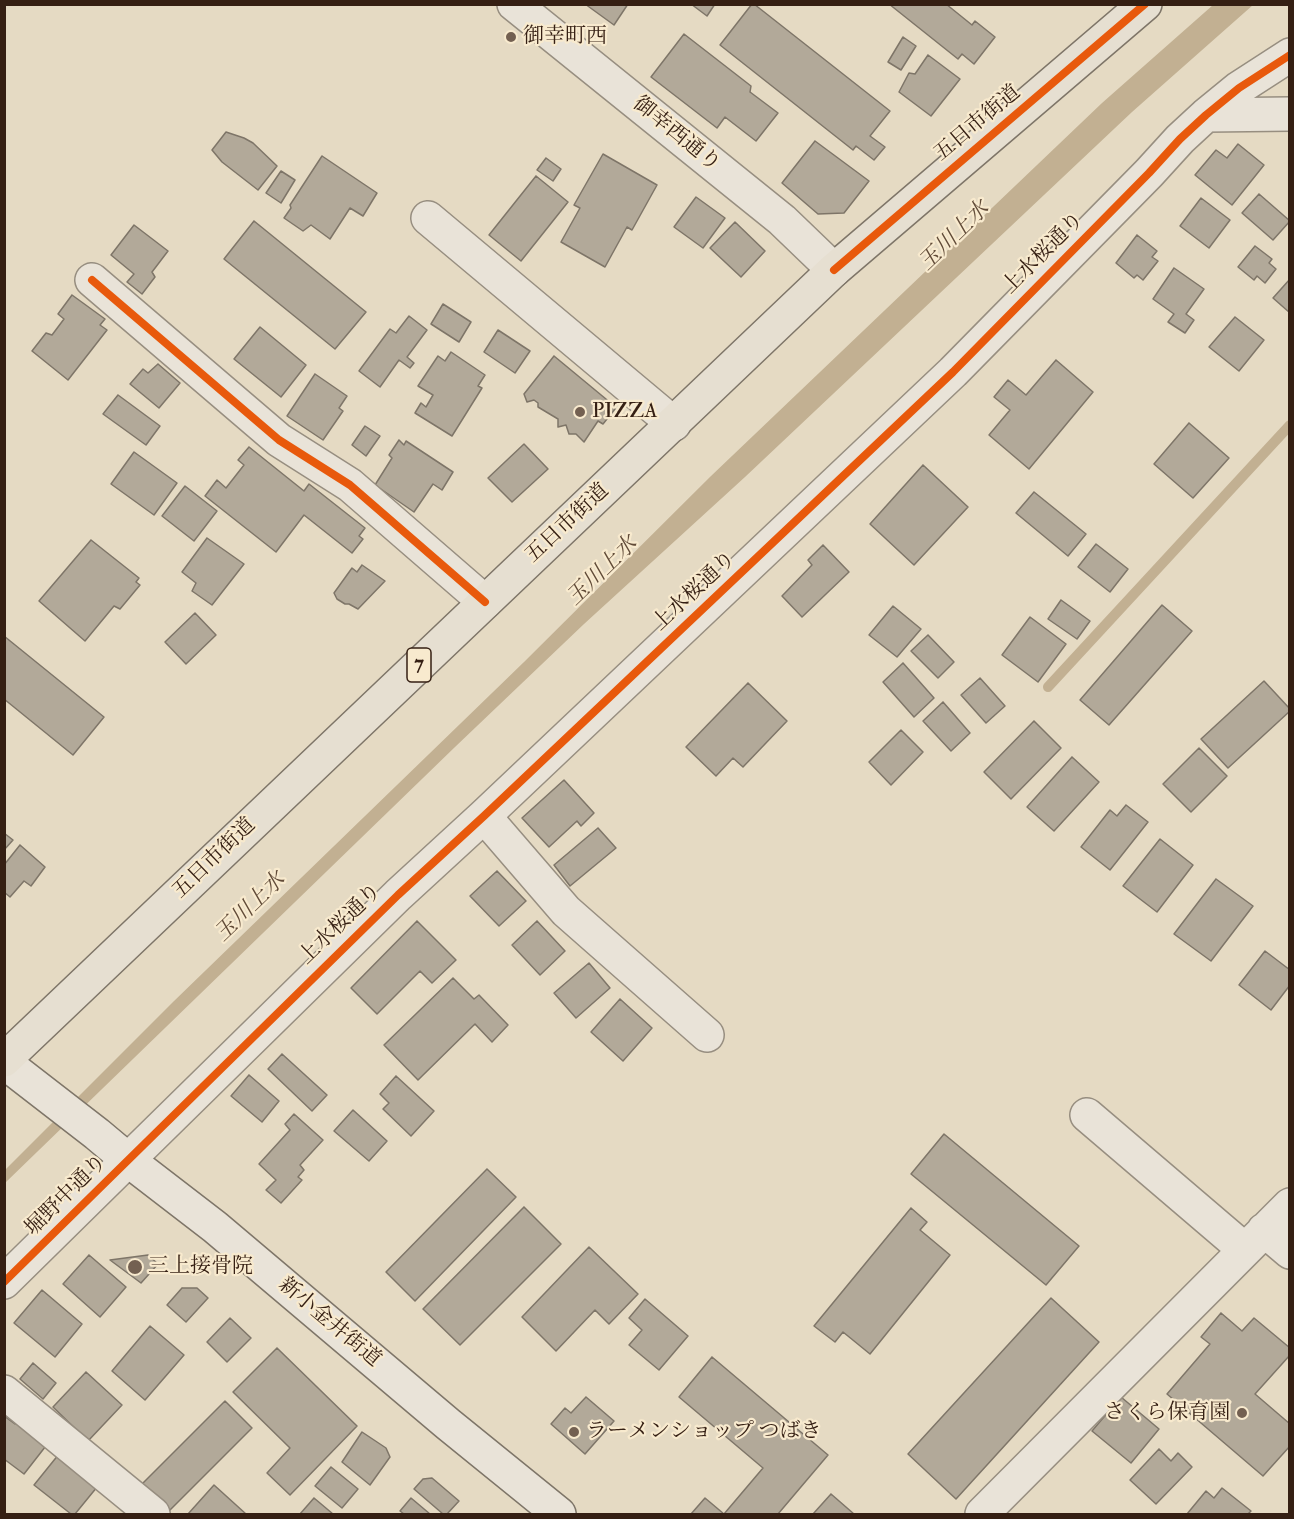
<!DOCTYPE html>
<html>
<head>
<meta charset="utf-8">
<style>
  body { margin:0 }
  #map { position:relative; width:1294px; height:1519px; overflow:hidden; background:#e5dac3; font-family:"IM FELL Double Pica",serif }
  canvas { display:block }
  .frame { position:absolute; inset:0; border:6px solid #351f13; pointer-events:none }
</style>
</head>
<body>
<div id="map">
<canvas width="1294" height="1519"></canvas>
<div class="frame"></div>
</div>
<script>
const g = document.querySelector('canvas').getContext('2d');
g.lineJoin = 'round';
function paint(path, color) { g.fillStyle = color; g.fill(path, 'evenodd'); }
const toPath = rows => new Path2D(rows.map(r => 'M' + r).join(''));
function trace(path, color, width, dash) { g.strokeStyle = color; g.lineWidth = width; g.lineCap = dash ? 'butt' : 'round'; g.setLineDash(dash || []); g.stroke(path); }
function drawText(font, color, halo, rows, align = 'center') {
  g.font = font + ' "IM FELL Double Pica","Noto Serif JP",serif'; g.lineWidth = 4.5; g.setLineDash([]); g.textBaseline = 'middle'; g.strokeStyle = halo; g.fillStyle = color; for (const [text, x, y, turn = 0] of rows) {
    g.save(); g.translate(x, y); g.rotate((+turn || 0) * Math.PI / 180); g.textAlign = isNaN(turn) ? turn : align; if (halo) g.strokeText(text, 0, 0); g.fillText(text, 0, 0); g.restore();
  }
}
const water = toPath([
  [1213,5,1253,5,1132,112,745,477,584,624,455,747,5,1183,5,1170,174,1001,524,662,711,476,1102,103]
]);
const stream = toPath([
  [1048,687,1290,425]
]);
const building = toPath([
  [585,4,628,4,614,25,585,4],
  [691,4,715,4,707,16,691,4],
  [752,4,754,4,890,111,870,136,885,147,874,160,856,146,853,150,720,45,752,4],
  [889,4,946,4,972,25,975,21,995,37,974,64,962,54,958,59,889,4],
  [684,34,751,86,750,92,778,113,756,141,725,117,717,128,651,77,684,34],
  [903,37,916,46,901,70,888,62,903,37],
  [928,55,960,79,931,116,899,92,909,73,915,74,928,55],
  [226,132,244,138,253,143,277,166,258,190,222,162,212,150,226,132],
  [815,141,869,181,844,213,818,214,782,183,815,141],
  [1238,144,1264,165,1232,205,1195,175,1216,150,1227,158,1238,144],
  [603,154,657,185,632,230,627,227,605,267,561,242,580,208,574,205,603,154],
  [322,156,377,193,363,216,350,208,330,239,311,225,303,231,284,218,291,208,290,205,322,156],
  [546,158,561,169,553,181,537,170,546,158],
  [281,171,295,180,281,203,266,193,281,171],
  [536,176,568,202,521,261,489,235,536,176],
  [1259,194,1290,221,1273,240,1242,213,1259,194],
  [696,197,725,218,703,248,674,227,696,197],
  [1201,198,1230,220,1209,248,1180,226,1201,198],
  [254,221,366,312,335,349,224,259,254,221],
  [735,222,765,251,741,277,710,248,735,222],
  [134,225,168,251,152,272,155,277,142,294,127,282,134,274,111,255,134,225],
  [1137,235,1157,251,1152,257,1158,261,1143,280,1137,275,1134,278,1116,263,1137,235],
  [1255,246,1272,259,1269,263,1276,269,1265,283,1257,276,1254,280,1238,267,1255,246],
  [1174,268,1204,289,1186,314,1194,320,1185,333,1168,322,1174,314,1153,299,1174,268],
  [1290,279,1290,313,1273,298,1290,279],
  [72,295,105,319,100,325,107,330,68,380,32,351,46,333,52,335,64,319,58,314,72,295],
  [443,304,471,322,459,342,431,324,443,304],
  [409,316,427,330,407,357,414,363,410,368,399,360,380,387,359,371,390,329,396,333,409,316],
  [1235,317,1264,340,1239,371,1209,347,1235,317],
  [260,327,306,365,281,397,234,359,260,327],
  [498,330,530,351,515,373,484,352,498,330],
  [451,352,485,375,478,386,482,388,452,436,415,413,421,403,426,407,433,395,418,386,438,356,445,361,451,352],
  [554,356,612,404,615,409,603,424,598,421,584,442,576,434,569,434,566,425,558,427,558,419,538,407,538,403,534,400,527,402,524,394,554,356],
  [1056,360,1093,392,1029,469,989,435,1010,410,994,397,1008,380,1026,395,1056,360],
  [158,364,180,383,159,408,130,384,143,369,148,373,158,364],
  [315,374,347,396,339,408,343,411,323,440,287,416,315,374],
  [118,395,160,426,146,445,103,414,118,395],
  [1189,423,1229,458,1193,498,1154,464,1189,423],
  [365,426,380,436,366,456,352,445,365,426],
  [399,440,404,445,406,441,453,472,442,490,433,484,414,512,375,485,392,458,389,455,399,440],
  [524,444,548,469,512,502,488,478,524,444],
  [249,447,304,491,309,484,365,528,359,536,363,539,352,553,304,515,276,552,205,496,217,480,226,488,244,465,238,460,249,447],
  [134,452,177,483,154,515,111,484,134,452],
  [923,465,968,507,914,565,870,524,923,465],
  [185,486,217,511,194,541,162,516,185,486],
  [1034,492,1086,534,1068,556,1016,513,1034,492],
  [207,538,244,564,212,605,192,591,196,583,182,572,207,538],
  [91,540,139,578,136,582,140,585,120,609,114,606,85,641,39,601,91,540],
  [1096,544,1128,569,1110,592,1078,567,1096,544],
  [823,545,849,572,802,617,782,596,812,565,808,560,823,545],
  [362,565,385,581,358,609,349,604,345,604,337,599,334,593,352,568,357,572,362,565],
  [1061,600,1090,621,1077,639,1048,619,1061,600],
  [1162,605,1192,631,1109,725,1080,700,1162,605],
  [893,606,921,629,897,657,869,635,893,606],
  [195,613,216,635,186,664,165,642,195,613],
  [1030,617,1066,644,1038,682,1002,655,1030,617],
  [928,635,954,662,938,678,911,651,928,635],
  [4,636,104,717,73,755,4,699,4,636],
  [903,663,934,698,914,717,883,682,903,663],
  [980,678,1005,706,986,723,961,695,980,678],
  [1264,681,1290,709,1290,711,1228,768,1201,739,1264,681],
  [748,683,787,721,743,767,733,758,716,776,686,747,748,683],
  [943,702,970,733,951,751,923,721,943,702],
  [1034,721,1061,748,1011,799,984,772,1034,721],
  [901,730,923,752,891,785,869,762,901,730],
  [1199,748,1227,776,1191,812,1163,784,1199,748],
  [1072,757,1099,782,1054,831,1027,807,1072,757],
  [564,780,594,813,581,826,577,821,549,847,522,818,564,780],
  [1126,805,1148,822,1110,870,1081,847,1110,810,1117,816,1126,805],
  [598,828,616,848,570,886,554,865,598,828],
  [4,833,13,840,4,850,4,833],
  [1160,839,1193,865,1157,912,1123,886,1160,839],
  [20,845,45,867,31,886,24,881,10,897,4,892,4,865,20,845],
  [497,871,526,901,499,926,470,896,497,871],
  [1216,879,1253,906,1211,961,1174,934,1216,879],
  [417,921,456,960,432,983,420,971,377,1014,351,988,417,921],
  [537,921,565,951,540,975,512,945,537,921],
  [1265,951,1290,970,1290,985,1271,1010,1239,985,1265,951],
  [589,963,610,988,576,1018,554,993,589,963],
  [453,978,474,999,479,995,508,1025,492,1042,475,1024,418,1080,384,1045,453,978],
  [620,999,652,1028,623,1061,591,1032,620,999],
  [282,1054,327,1095,312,1111,268,1069,282,1054],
  [249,1075,279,1101,262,1122,231,1096,249,1075],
  [396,1076,434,1111,411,1136,383,1109,389,1103,380,1094,396,1076],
  [353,1110,387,1141,369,1161,334,1131,353,1110],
  [294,1114,323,1140,300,1165,304,1170,298,1177,302,1180,281,1203,266,1190,276,1180,259,1164,290,1130,285,1124,294,1114],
  [944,1134,1079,1246,1046,1285,911,1174,944,1134],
  [487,1169,516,1197,415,1301,386,1272,487,1169],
  [524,1207,561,1244,460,1345,423,1309,524,1207],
  [911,1208,927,1222,920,1230,950,1255,870,1354,843,1332,835,1342,814,1326,911,1208],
  [589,1247,638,1294,609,1324,595,1310,556,1351,522,1317,589,1247],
  [89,1255,126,1287,100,1317,63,1284,89,1255],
  [148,1255,158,1264,141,1283,110,1260,148,1255],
  [182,1288,197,1288,208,1298,186,1322,167,1305,182,1288],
  [42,1290,82,1324,55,1357,14,1323,42,1290],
  [1051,1298,1099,1342,956,1499,908,1454,1051,1298],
  [645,1299,688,1336,659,1370,629,1345,642,1330,629,1318,645,1299],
  [1221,1313,1242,1331,1254,1318,1290,1348,1290,1355,1255,1394,1290,1424,1290,1446,1263,1476,1167,1394,1210,1344,1201,1337,1221,1313],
  [230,1318,251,1338,227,1362,207,1342,230,1318],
  [150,1326,184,1355,145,1400,112,1371,150,1326],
  [277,1348,357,1426,290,1495,267,1473,290,1448,233,1392,277,1348],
  [712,1357,828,1455,778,1514,691,1514,705,1498,724,1514,763,1468,679,1397,712,1357],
  [33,1363,56,1383,43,1399,20,1379,33,1363],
  [86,1372,122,1405,88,1441,53,1407,86,1372],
  [586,1397,614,1421,585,1454,551,1424,565,1408,571,1413,586,1397],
  [1121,1397,1159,1429,1131,1463,1092,1431,1121,1397],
  [225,1401,252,1428,170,1510,142,1484,225,1401],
  [4,1416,15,1424,19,1418,49,1442,24,1474,4,1459,4,1416],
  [362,1432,386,1448,390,1457,370,1485,342,1462,362,1432],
  [1159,1449,1171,1461,1178,1453,1192,1467,1156,1504,1130,1480,1159,1449],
  [59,1454,102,1481,75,1514,71,1514,34,1485,59,1454],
  [331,1467,358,1489,342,1508,315,1486,331,1467],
  [432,1478,459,1501,447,1514,443,1514,414,1489,423,1479,432,1478],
  [214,1485,246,1514,188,1514,214,1485],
  [1222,1488,1251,1511,1248,1514,1187,1514,1206,1491,1214,1498,1222,1488],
  [831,1494,854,1514,813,1514,831,1494],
  [314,1498,333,1514,300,1514,314,1498],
  [411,1498,430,1514,404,1514,400,1511,411,1498]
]);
const minor = toPath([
  [514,4,782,220,834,270],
  [1206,115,1290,114],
  [428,218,674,424],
  [92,280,279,440,350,485,485,602],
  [484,816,566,911,707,1035],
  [1087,1115,1245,1250],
  [128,1160,398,895,484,816,953,372,1149,173,1180,139,1206,115,1239,88,1290,55],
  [1264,1230,1290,1252],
  [4,1392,153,1514],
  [982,1514,1290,1205]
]);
const tertiary = toPath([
  [4,1282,128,1160]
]);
const secondary = toPath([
  [4,1062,97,1134,128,1160,215,1227,448,1424,559,1514]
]);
const primary = toPath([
  [4,1060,834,270,1145,4]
]);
const cycleway = toPath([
  [834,270,1145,4],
  [92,280,279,440,350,485,485,602],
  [4,1282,398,895,484,816,953,372,1149,173,1180,139,1206,115,1239,88,1290,55]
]);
const markers = [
  [511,37,6,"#736051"],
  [580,412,6,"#736051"],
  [135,1267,8,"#736051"],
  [1242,1413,6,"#736051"],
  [574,1432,6,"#736051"]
];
const shields = [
  [419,665,24]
];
const shieldNames = [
  ["7",419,665]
];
const poiNames = [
  ["御幸町西",523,37],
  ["PIZZA",592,412],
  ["三上接骨院",148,1267],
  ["さくら保育園",1230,1413,"right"],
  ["ラーメンショップ つばき",586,1432]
];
const streetNames = [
  ["五日市街道",978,124,-40],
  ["御幸西通り",676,135,39],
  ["上水桜通り",1044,254,-45],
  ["五日市街道",568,524,-43],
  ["上水桜通り",695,592,-43],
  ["五日市街道",215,859,-44],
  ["上水桜通り",341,925,-44],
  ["堀野中通り",67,1196,-45],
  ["新小金井街道",329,1323,40]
];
const waterNames = [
  ["玉川上水",955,237,-44],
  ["玉川上水",603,572,-44],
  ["玉川上水",251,908,-44]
];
paint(water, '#c2b092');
trace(stream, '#c2b092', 10);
paint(building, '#b2a999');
trace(building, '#7e7568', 1.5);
trace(minor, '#978e80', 36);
trace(tertiary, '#978e80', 36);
trace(secondary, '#7e7568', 36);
trace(primary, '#7e7568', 36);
trace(minor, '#e9e3d8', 33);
trace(tertiary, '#e9e3d8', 33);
trace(secondary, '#e9e3d8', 33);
trace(primary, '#e6dfd1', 33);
trace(cycleway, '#e8590c', 8);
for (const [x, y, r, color] of markers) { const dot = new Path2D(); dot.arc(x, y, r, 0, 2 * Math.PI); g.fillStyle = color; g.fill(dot); trace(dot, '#f8eace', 2); }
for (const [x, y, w] of shields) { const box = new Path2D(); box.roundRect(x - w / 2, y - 17, w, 34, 4.5); g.fillStyle = '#f8eace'; g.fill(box); trace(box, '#351f13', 1.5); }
drawText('bold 20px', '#351f13', null, shieldNames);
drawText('21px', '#351f13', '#f8eace', poiNames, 'left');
drawText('21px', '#351f13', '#f8eace', streetNames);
drawText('italic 22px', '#614b38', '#f8eace', waterNames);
</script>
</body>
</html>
